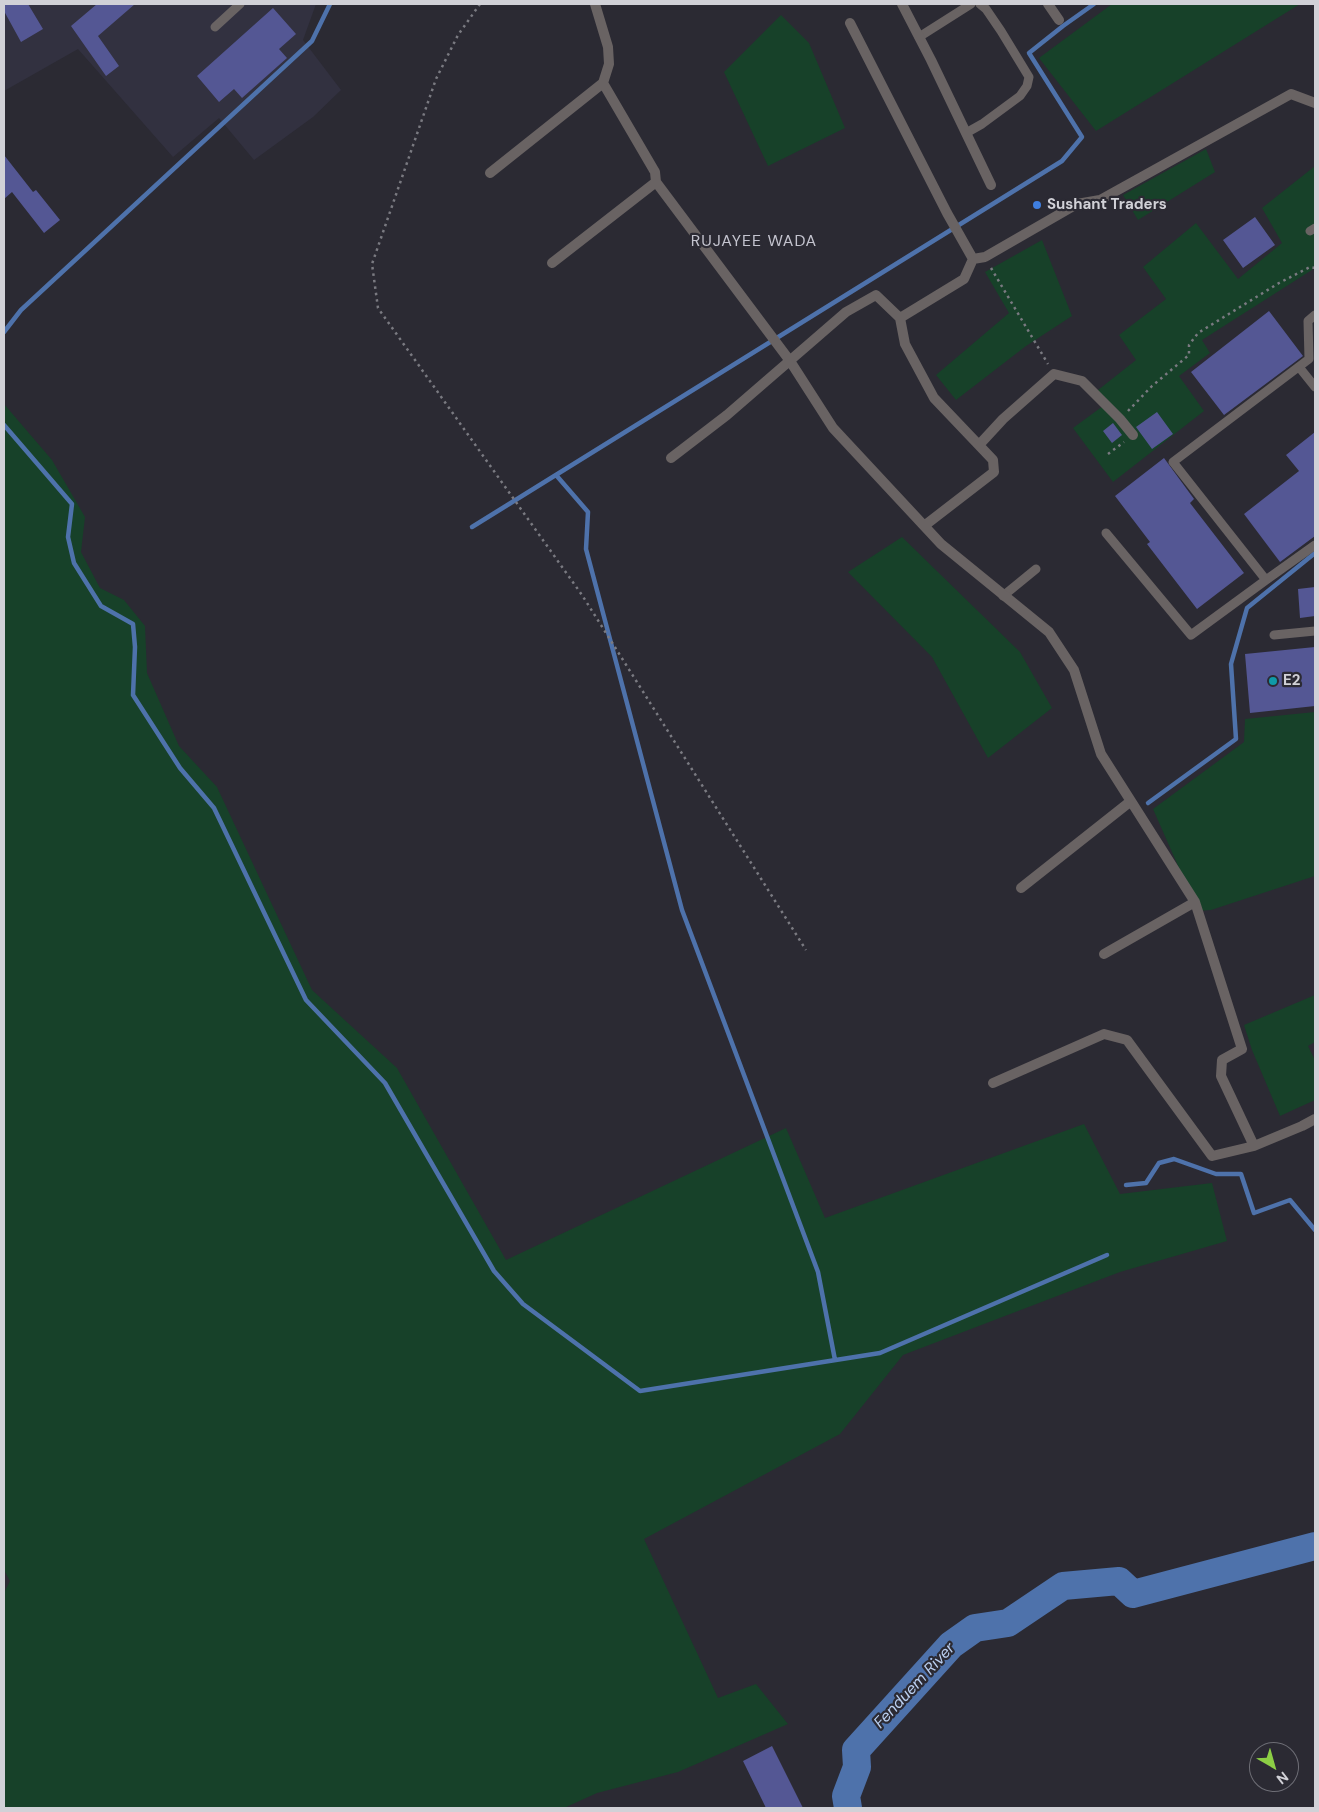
<!DOCTYPE html>
<html>
<head>
<meta charset="utf-8">
<style>
  body { margin:0 }
  #map { position:relative; width:1319px; height:1812px; overflow:hidden; background:#2b2a33; font-family:"DM Sans",sans-serif }
  canvas { display:block }
  .frame { position:absolute; inset:0; border:5px solid #d1d1d7; pointer-events:none }
  .north { position:absolute; left:1249px; top:1742px; width:50px; height:50px; box-sizing:border-box; background:#2b2a33; border:1px solid #6d6d75; border-radius:50%; rotate:142deg; font-size:14px; font-weight:700; line-height:20px; text-align:center; color:#d1d1d7 }
  .north::after { content:''; display:block; margin:auto; width:18px; height:22px; background:#8cce45; clip-path:polygon(50% 0,100% 100%,50% 72%,0 100%) }
</style>
</head>
<body>
<div id="map">
<canvas width="1319" height="1812"></canvas>
<div class="frame"></div>
<div class="north">N</div>
</div>
<script>
const g = document.querySelector('canvas').getContext('2d');
g.lineJoin = 'round';
function paint(path, color) { g.fillStyle = color; g.fill(path, 'evenodd'); }
const toPath = rows => new Path2D(rows.map(r => 'M' + r).join(''));
function trace(path, color, width, dash) { g.strokeStyle = color; g.lineWidth = width; g.lineCap = dash ? 'butt' : 'round'; g.setLineDash(dash || []); g.stroke(path); }
function drawText(font, color, halo, rows, align = 'center') {
  g.font = font + ' "DM Sans",sans-serif'; g.lineWidth = 4.5; g.setLineDash([]); g.textBaseline = 'middle'; g.strokeStyle = halo; g.fillStyle = color; for (const [text, x, y, turn = 0] of rows) {
    g.save(); g.translate(x, y); g.rotate((+turn || 0) * Math.PI / 180); g.textAlign = isNaN(turn) ? turn : align; if (halo) g.strokeText(text, 0, 0); g.fillText(text, 0, 0); g.restore();
  }
}
const built = toPath([
  [4,4,316,4,303,40,341,90,313,117,254,160,219,118,173,157,78,49,4,91]
]);
const green = toPath([
  [1112,4,1300,4,1096,131,1039,58],
  [781,15,809,43,845,128,768,166,724,72],
  [1206,149,1215,172,1138,220,1123,195],
  [1315,166,1315,268,1202,340,1210,353,1179,376,1204,411,1113,482,1073,428,1103,406,1093,394,1136,360,1119,335,1166,299,1143,267,1196,223,1238,279,1282,243,1262,208],
  [1042,240,1072,316,1026,346,956,400,936,375,1009,313,985,272],
  [4,404,52,460,85,517,81,552,100,588,124,600,145,626,147,673,179,746,217,787,312,990,397,1068,506,1260,786,1128,825,1218,1084,1124,1120,1194,1212,1183,1227,1241,1120,1272,903,1355,840,1434,644,1539,718,1698,756,1684,788,1724,678,1772,597,1793,564,1808,4,1808,4,1593,10,1581,4,1570],
  [902,537,1020,652,1052,708,988,758,932,657,848,572],
  [1315,712,1315,876,1211,910,1198,911,1153,809,1244,742,1245,719],
  [1315,995,1315,1042,1308,1046,1315,1060,1315,1100,1280,1116,1252,1050,1244,1025]
]);
const stream = toPath([
  [4,332,21,310,312,41,330,4],
  [4,425,72,504,68,537,74,563,101,606,133,624,135,647,133,695,180,768,214,808,306,1000,385,1083,494,1271,523,1304,640,1391,880,1353,1107,1255],
  [556,475,588,512,586,549,682,910,818,1272,835,1360],
  [472,527,1062,161,1082,137,1029,53,1063,26,1094,4],
  [1148,803,1236,739,1231,664,1247,608,1315,553],
  [1126,1185,1146,1183,1159,1163,1174,1159,1216,1174,1241,1174,1254,1213,1290,1200,1315,1230]
]);
const river = toPath([
  [848,1808,846,1796,857,1767,856,1750,951,1645,975,1628,1008,1623,1063,1586,1119,1581,1133,1594,1315,1546]
]);
const building = toPath([
  [4,4,28,4,43,29,21,42,4,11],
  [97,4,135,4,98,36,119,66,106,76,71,26],
  [273,8,296,34,279,49,287,58,242,98,234,89,219,102,197,76],
  [4,155,33,192,36,190,60,220,44,233,12,192,4,199],
  [1255,217,1275,245,1243,268,1223,240],
  [1269,311,1303,356,1224,415,1191,372],
  [1157,412,1173,434,1152,449,1136,427],
  [1113,423,1122,435,1112,443,1103,431],
  [1315,432,1315,536,1280,562,1244,514,1299,471,1286,455],
  [1164,458,1194,499,1190,503,1244,573,1197,609,1147,544,1150,542,1115,496],
  [1315,587,1315,616,1300,618,1298,589],
  [1315,647,1315,706,1250,713,1245,654],
  [772,1746,803,1808,766,1808,743,1761]
]);
const path = toPath([
  [480,4,458,35,436,79,372,264,378,308,582,595,806,950],
  [991,268,1048,364],
  [1128,411,1152,386,1189,355,1189,345,1198,333,1279,283,1310,267,1315,268],
  [1108,454,1124,442]
]);
const lane = toPath([
  [215,27,240,4],
  [919,37,971,4],
  [966,133,982,124,1020,96,1027,86,1029,77,1001,31,986,9,980,4],
  [1310,231,1315,228],
  [1315,315,1308,321,1309,359,1173,462,1266,580,1315,545],
  [1299,367,1315,387],
  [1106,533,1191,635,1266,580],
  [1003,596,1036,569],
  [1274,635,1315,631]
]);
const street = toPath([
  [595,4,608,47,609,64,603,83,655,172,656,182,790,361,833,428,941,544,1049,632,1074,670,1101,754,1195,902,1242,1049,1222,1060,1221,1076,1254,1146],
  [902,4,931,60,991,185],
  [1048,4,1059,20],
  [850,23,947,213,973,259],
  [490,173,603,83],
  [973,259,985,257,1077,204,1100,200,1291,94,1315,103],
  [552,263,656,182],
  [979,445,1003,419,1054,374,1082,381,1120,419,1133,435],
  [671,458,727,415,846,312,876,295,900,318],
  [924,526,994,472,993,460,934,398,905,344,900,318,964,279,973,259],
  [1021,888,1131,801],
  [1104,954,1195,902],
  [993,1083,1104,1034,1127,1040,1212,1156,1254,1146,1302,1126,1315,1119]
]);
const markers = [
  [1037,205,5,"#3f7fe0"],
  [1273,681,5,"#0f9aa8"]
];
const poiNames = [
  ["Sushant Traders",1047,205],
  ["E2",1283,681]
];
const neighbourhoodNames = [
  ["RUJAYEE WADA",754,242]
];
const waterNames = [
  ["Fenduem River",915,1686,-47]
];
paint(built, '#323140');
paint(green, '#174129');
trace(stream, '#4e72ab', 4.5);
trace(river, '#4e72ab', 28);
paint(building, '#545794');
trace(path, '#7a7a81', 2.5, [2.5, 4]);
trace(lane, '#696363', 9);
trace(street, '#696363', 10);
for (const [x, y, r, color] of markers) { const dot = new Path2D(); dot.arc(x, y, r, 0, 2 * Math.PI); g.fillStyle = color; g.fill(dot); trace(dot, '#2b2a33', 2); }
drawText('bold 15px', '#d1d1d7', '#2b2a33', poiNames, 'left');
g.letterSpacing = '1px';
drawText('16px', '#c4c4cf', '#2b2a33', neighbourhoodNames);
g.letterSpacing = '0px';
drawText('italic 16px', '#bacff0', '#2b2a33', waterNames);
</script>
</body>
</html>
